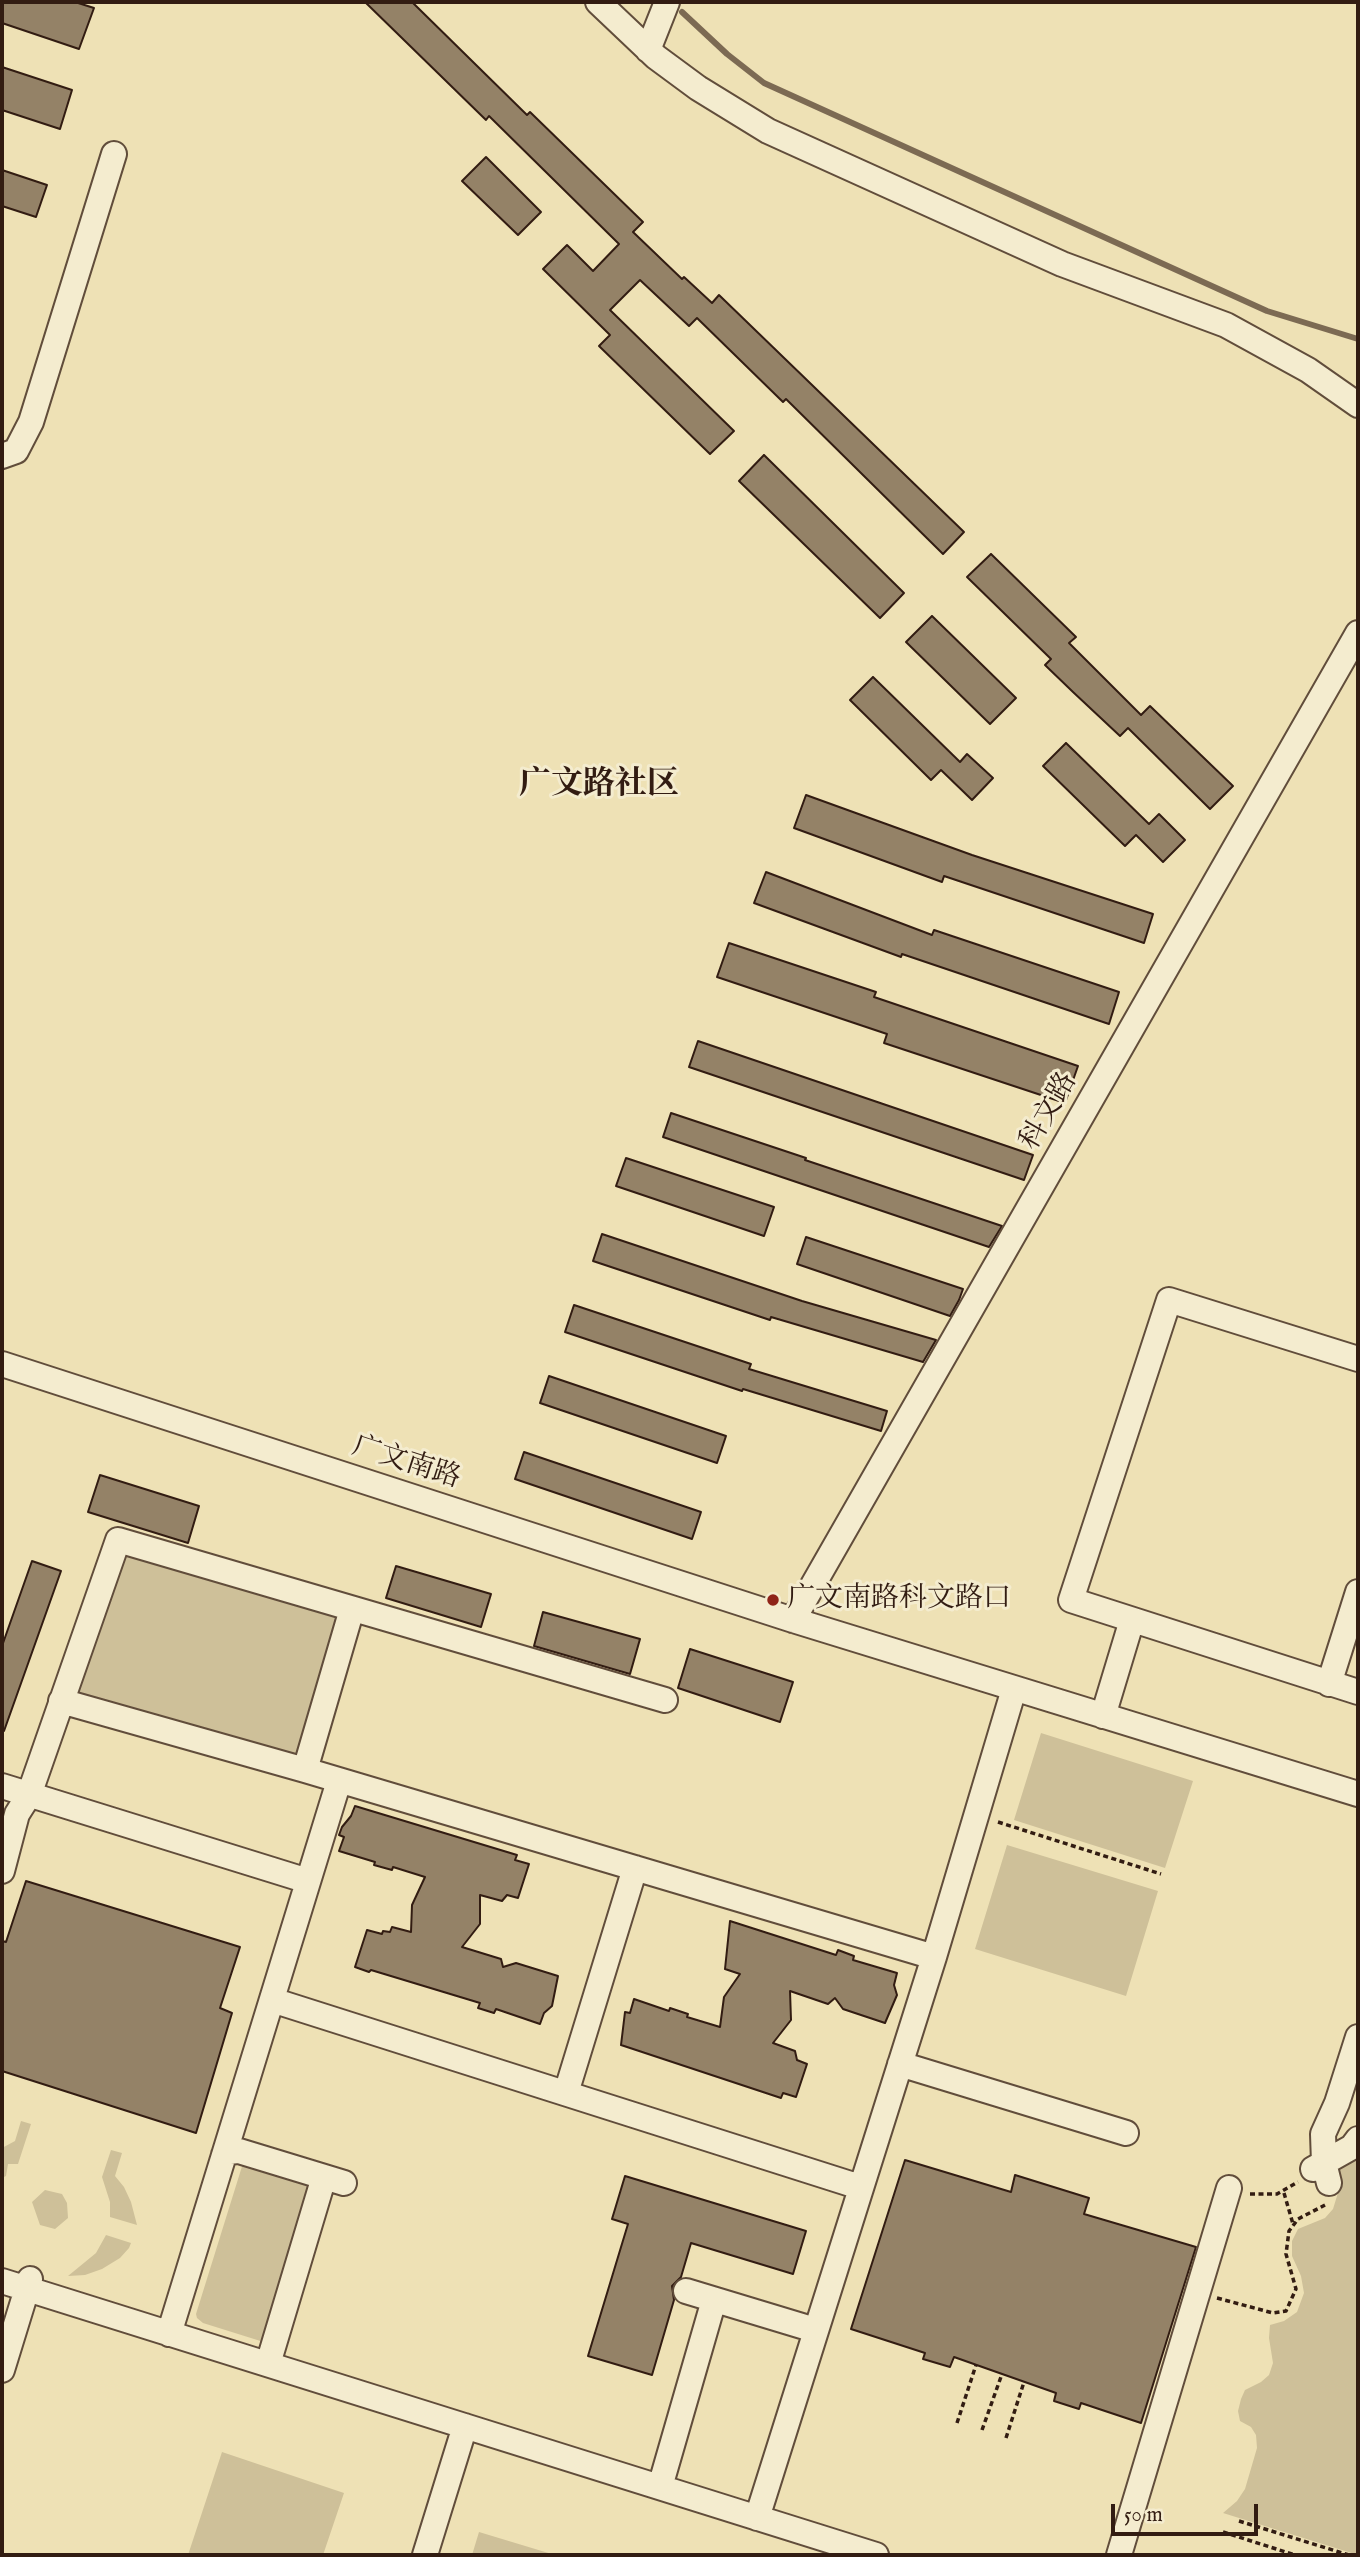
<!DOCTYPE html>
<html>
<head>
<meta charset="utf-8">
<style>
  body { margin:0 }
  #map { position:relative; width:1360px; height:2557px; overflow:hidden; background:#eee1b5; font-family:"IM FELL English",serif }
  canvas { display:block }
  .frame { position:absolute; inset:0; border:4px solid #321c12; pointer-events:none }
  .scale { position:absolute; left:1111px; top:2504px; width:147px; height:32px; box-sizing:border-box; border:4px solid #321c12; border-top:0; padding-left:9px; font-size:21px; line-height:24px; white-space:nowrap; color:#321c12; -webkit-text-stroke:5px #f4eccf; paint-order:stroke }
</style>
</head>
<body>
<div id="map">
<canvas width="1360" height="2557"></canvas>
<div class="frame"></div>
<div class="scale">50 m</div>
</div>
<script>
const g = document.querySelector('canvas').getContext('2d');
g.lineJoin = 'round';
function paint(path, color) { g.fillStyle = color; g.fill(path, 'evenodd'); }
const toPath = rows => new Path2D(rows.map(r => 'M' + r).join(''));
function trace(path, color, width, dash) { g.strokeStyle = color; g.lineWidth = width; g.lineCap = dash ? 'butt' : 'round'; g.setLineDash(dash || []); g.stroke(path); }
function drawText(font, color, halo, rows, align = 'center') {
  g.font = font + ' "IM FELL English","Noto Serif SC",serif'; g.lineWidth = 6; g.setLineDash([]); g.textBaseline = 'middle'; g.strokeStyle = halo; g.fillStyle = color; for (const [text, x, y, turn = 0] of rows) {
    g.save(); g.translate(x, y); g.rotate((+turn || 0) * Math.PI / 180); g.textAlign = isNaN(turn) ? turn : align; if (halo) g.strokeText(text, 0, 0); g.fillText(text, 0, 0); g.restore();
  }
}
const green = toPath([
  [118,1553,342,1612,307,1747,293,1762,71,1697],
  [1041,1733,1193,1781,1165,1868,1014,1820],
  [1007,1845,1158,1891,1126,1996,975,1949],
  [21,2121,31,2124,18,2164,8,2164,6,2176,2,2178,2,2148,15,2141],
  [111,2150,122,2153,115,2176,124,2187,131,2202,137,2225,110,2217,110,2202,102,2177],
  [1358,2156,1358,2555,1223,2513,1237,2501,1245,2489,1257,2448,1256,2435,1251,2427,1240,2421,1238,2411,1241,2399,1245,2390,1261,2382,1269,2375,1273,2363,1269,2338,1270,2325,1284,2321,1297,2312,1304,2293,1301,2276,1292,2256,1292,2241,1298,2229,1325,2218,1333,2209,1341,2183,1334,2170],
  [244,2160,315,2180,270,2344,203,2323,197,2318,196,2314],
  [45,2190,62,2194,67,2203,68,2218,55,2229,40,2225,32,2202],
  [106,2235,131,2243,129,2248,120,2258,102,2269,85,2275,68,2276,96,2253],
  [222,2452,344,2493,323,2555,188,2555],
  [479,2532,555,2555,472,2555]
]);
const stream = toPath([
  [682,12,727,54,764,83,1267,311,1358,339]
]);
const building = toPath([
  [2,2,75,2,94,8,79,49,2,23,2,2],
  [365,2,412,2,527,115,530,112,643,222,633,232,682,279,684,277,712,303,719,295,964,532,943,554,786,399,783,402,697,318,689,326,640,280,610,310,734,431,710,454,599,346,610,335,543,269,567,245,593,271,619,244,489,116,486,120,365,2],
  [2,67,72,90,60,129,2,110,2,67],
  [486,157,541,212,518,235,462,181,486,157],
  [2,170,47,185,36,217,2,206,2,170],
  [764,455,904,593,880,618,739,481,764,455],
  [991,554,1076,637,1069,643,1141,715,1150,706,1233,786,1210,809,1128,728,1120,736,1073,692,1045,665,1051,659,967,577,991,554],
  [932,616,1016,698,990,724,906,642,932,616],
  [873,677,960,762,967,754,993,778,972,800,941,770,931,780,850,700,873,677],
  [1066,743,1149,824,1159,814,1185,840,1163,862,1136,835,1125,846,1043,766,1066,743],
  [806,795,972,855,1153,914,1144,943,944,876,942,882,794,828,806,795],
  [766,872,932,935,934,930,1119,992,1109,1024,902,954,901,957,754,903,766,872],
  [729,943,876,992,874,997,1078,1066,1065,1103,884,1043,887,1034,717,977,729,943],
  [698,1041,1033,1155,1024,1180,689,1067,698,1041],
  [671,1113,806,1158,805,1160,1002,1226,989,1247,663,1137,671,1113],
  [626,1158,774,1207,764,1236,616,1186,626,1158],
  [602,1234,802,1301,936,1340,923,1362,771,1317,770,1320,593,1261,602,1234],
  [806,1237,963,1289,959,1300,950,1316,797,1264,806,1237],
  [574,1305,751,1364,749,1369,887,1411,881,1431,743,1389,742,1391,565,1332,574,1305],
  [549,1376,726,1436,717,1463,540,1403,549,1376],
  [524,1452,701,1512,692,1539,515,1479,524,1452],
  [100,1475,199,1506,188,1543,88,1512,100,1475],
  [32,1561,61,1571,4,1731,2,1731,2,1646,32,1561],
  [396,1566,491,1594,481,1627,386,1598,396,1566],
  [543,1612,640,1639,630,1674,534,1646,543,1612],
  [690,1649,793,1682,780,1722,678,1688,690,1649],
  [355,1806,517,1855,515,1860,529,1864,518,1898,507,1895,502,1901,480,1895,480,1924,462,1947,501,1959,503,1967,516,1963,558,1976,552,2006,544,2013,540,2024,496,2009,494,2013,478,2008,480,2003,371,1970,369,1972,355,1967,367,1930,382,1934,383,1931,390,1932,392,1927,411,1932,412,1905,425,1877,393,1867,392,1870,374,1865,375,1862,339,1851,344,1837,339,1835,342,1827,351,1816,355,1806],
  [26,1881,240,1947,220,2008,232,2013,196,2133,2,2071,2,1941,6,1942,26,1881],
  [730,1921,836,1955,838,1950,854,1956,853,1960,897,1973,894,1985,897,1995,885,2023,843,2009,835,1998,828,2004,790,1991,791,2020,773,2043,795,2051,797,2060,807,2064,796,2097,783,2093,781,2098,621,2045,625,2012,630,2013,634,1999,669,2011,670,2008,688,2014,687,2017,720,2027,724,1997,740,1974,725,1969,730,1921],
  [905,2160,1011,2192,1015,2175,1089,2198,1084,2214,1196,2247,1141,2423,1081,2403,1079,2409,1054,2401,1056,2393,954,2357,950,2367,923,2359,925,2353,851,2329,905,2160],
  [625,2176,806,2231,793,2274,691,2243,681,2277,672,2286,674,2300,652,2375,588,2356,628,2224,612,2219,625,2176]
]);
const path = toPath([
  [998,1822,1161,1874],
  [1284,2193,1293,2224],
  [1250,2194,1277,2194,1298,2182],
  [1217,2298,1273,2313,1286,2311,1296,2289,1286,2254,1289,2231,1298,2219,1325,2205],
  [957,2423,976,2365],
  [982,2430,1002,2374],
  [1006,2438,1024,2382],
  [1239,2521,1349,2555],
  [1223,2532,1295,2555]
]);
const minor = toPath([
  [598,2,656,57,698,88,768,131,1062,264,1226,325,1308,370,1358,405],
  [648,50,667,2],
  [2,456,16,451,31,422,114,154],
  [1358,1359,1169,1300,1071,1600,1358,1692],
  [2,1364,793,1620,1358,1794],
  [793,1620,1358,633],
  [1329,1684,1358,1592],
  [61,1701,305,1770,934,1957],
  [1103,1716,1132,1620],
  [305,1770,352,1609],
  [2,1786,308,1881],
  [2,1871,17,1814,29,1795,118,1540,665,1700],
  [272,2000,860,2187],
  [900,2064,1126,2133],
  [566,2093,635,1868],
  [224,2155,227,2152,239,2151,344,2183],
  [1313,2169,1352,2147,1358,2139],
  [1329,2183,1324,2163,1323,2134,1337,2103,1358,2037],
  [2,2281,876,2555],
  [686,2291,815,2330],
  [169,2334,339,1781],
  [268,2364,324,2177],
  [2,2370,30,2279],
  [660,2487,714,2300],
  [757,2518,934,1957,1014,1689],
  [425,2555,465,2426],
  [1119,2555,1229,2188]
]);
const markers = [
  [773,1600,7,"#8f2418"]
];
const streetNames = [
  ["科文路",1050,1112,-60],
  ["广文南路",406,1464,18]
];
const poiNames = [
  ["广文南路科文路口",787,1600]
];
const quarterNames = [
  ["广文路社区",599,786]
];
paint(green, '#cec099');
trace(stream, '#7c6a53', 6);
paint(building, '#948267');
trace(building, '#321c12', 2);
trace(minor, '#614d3b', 28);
trace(path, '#321c12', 3.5, [5, 3.5]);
trace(minor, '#f4eccf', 24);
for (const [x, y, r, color] of markers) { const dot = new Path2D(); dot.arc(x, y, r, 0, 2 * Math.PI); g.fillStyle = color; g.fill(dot); trace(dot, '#f4eccf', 2.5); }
drawText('28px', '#321c12', '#f4eccf', streetNames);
drawText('28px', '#321c12', '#f4eccf', poiNames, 'left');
drawText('bold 32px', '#321c12', '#f4eccf', quarterNames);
</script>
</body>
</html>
